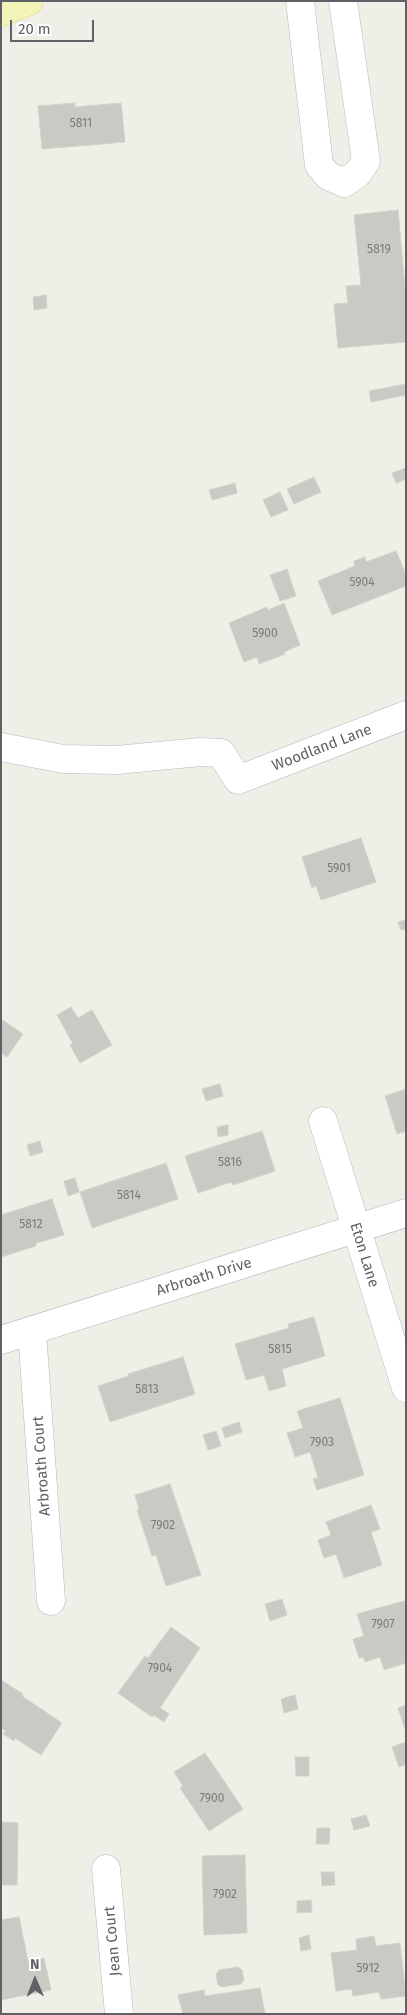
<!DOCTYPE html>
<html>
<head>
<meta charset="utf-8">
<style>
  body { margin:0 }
  #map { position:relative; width:407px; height:2015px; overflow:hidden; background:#efefe8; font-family:"Fira Sans",sans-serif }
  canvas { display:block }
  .frame { position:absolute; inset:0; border:2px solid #5f6166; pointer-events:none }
  .north { position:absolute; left:10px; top:1955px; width:50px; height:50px; -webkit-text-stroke:4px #fff; paint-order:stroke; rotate:359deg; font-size:14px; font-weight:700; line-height:20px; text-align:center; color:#5f6166 }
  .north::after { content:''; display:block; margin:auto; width:18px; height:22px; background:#5f6166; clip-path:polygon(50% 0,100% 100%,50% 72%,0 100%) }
  .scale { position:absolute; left:10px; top:20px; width:84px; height:22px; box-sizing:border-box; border:2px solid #5f6166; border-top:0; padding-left:6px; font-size:15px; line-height:18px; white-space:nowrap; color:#5f6166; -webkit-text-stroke:4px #fff; paint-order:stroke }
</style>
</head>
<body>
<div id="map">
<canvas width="407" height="2015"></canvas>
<div class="frame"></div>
<div class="north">N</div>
<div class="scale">20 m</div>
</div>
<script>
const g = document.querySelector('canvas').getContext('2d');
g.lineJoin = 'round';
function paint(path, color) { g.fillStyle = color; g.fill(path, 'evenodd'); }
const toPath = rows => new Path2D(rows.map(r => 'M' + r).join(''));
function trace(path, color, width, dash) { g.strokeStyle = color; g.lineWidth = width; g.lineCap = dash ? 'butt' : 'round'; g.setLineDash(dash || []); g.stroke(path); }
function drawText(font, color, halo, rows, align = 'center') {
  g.font = font + ' "Fira Sans",sans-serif'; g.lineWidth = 4; g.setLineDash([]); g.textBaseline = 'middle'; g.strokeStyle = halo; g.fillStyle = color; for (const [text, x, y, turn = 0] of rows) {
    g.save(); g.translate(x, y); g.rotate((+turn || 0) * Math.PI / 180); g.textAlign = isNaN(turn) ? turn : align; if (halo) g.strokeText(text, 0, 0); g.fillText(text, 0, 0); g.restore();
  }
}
const building = toPath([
  [75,103,75,107,121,103,125,142,42,149,38,106,75,103],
  [398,210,406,299,406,342,338,348,334,304,348,303,346,286,361,285,354,215,398,210],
  [46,295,47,308,34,310,33,297,46,295],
  [406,384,406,395,371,402,369,391,406,384],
  [406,468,406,479,396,483,392,473,406,468],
  [314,477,321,492,294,504,287,489,314,477],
  [235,483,237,493,212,500,209,490,235,483],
  [280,492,288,510,271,517,263,500,280,492],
  [396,551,406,575,406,586,332,615,318,581,355,566,354,561,365,557,366,562,396,551],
  [287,569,296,596,280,601,270,575,287,569],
  [284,603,300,645,284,652,285,654,259,664,257,657,244,662,229,623,267,607,268,610,284,603],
  [361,838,376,882,321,900,316,886,312,888,302,857,361,838],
  [406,920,406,929,401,930,398,922,406,920],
  [71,1007,78,1018,92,1010,112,1045,80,1063,70,1045,73,1044,57,1015,71,1007],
  [1,1019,23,1034,7,1057,1,1053,1,1019],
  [220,1084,223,1096,206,1101,202,1089,220,1084],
  [406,1089,406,1131,397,1134,385,1096,406,1089],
  [228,1125,228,1135,218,1137,217,1127,228,1125],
  [262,1131,275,1171,233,1185,231,1182,198,1193,185,1156,262,1131],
  [40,1141,43,1152,30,1156,27,1145,40,1141],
  [166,1163,178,1199,92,1228,80,1192,166,1163],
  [75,1178,79,1192,68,1196,64,1181,75,1178],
  [52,1199,64,1235,36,1243,36,1246,1,1257,1,1215,52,1199],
  [314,1317,325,1356,282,1369,286,1386,269,1391,264,1375,246,1380,235,1344,289,1328,288,1324,314,1317],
  [183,1357,195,1394,110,1422,98,1386,129,1376,128,1374,183,1357],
  [340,1398,364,1475,317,1490,313,1479,318,1478,310,1452,295,1457,287,1433,303,1428,297,1411,340,1398],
  [239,1422,242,1432,225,1438,222,1428,239,1422],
  [216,1431,221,1446,208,1450,203,1435,216,1431],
  [170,1484,201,1575,166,1586,156,1555,152,1556,137,1510,139,1509,135,1495,170,1484],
  [371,1505,380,1529,371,1532,382,1565,344,1578,336,1554,324,1558,318,1540,331,1535,326,1522,371,1505],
  [282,1599,287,1615,270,1621,265,1604,282,1599],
  [404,1601,406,1607,406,1663,384,1670,380,1657,365,1662,363,1657,359,1658,353,1639,364,1636,357,1614,404,1601],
  [171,1627,200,1648,160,1708,169,1714,164,1722,154,1715,152,1717,118,1693,145,1656,148,1658,171,1627],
  [1,1680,23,1694,22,1696,62,1723,41,1755,15,1738,14,1741,3,1734,6,1731,1,1728,1,1680],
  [295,1695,298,1709,284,1713,281,1699,295,1695],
  [406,1705,406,1732,398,1708,406,1705],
  [406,1742,406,1764,399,1767,392,1747,406,1742],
  [205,1753,243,1809,209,1831,180,1788,183,1786,174,1772,205,1753],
  [295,1757,309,1757,309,1776,296,1776,295,1757],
  [366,1815,370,1826,354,1830,351,1819,366,1815],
  [1,1822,18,1823,17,1885,1,1885,1,1822],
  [317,1828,330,1828,329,1844,316,1844,317,1828],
  [245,1855,247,1933,204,1935,202,1856,245,1855],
  [321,1872,334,1872,335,1885,322,1886,321,1872],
  [311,1900,312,1912,297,1913,297,1901,311,1900],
  [19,1917,28,1961,44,1958,51,1990,1,2000,1,1920,19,1917],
  [309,1935,311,1949,301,1951,299,1938,309,1935],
  [374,1936,376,1946,400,1943,406,1996,381,1999,379,1992,353,1996,352,1989,336,1991,331,1953,357,1950,356,1939,374,1936],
  [238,1967,242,1970,244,1980,241,1984,222,1987,218,1985,216,1975,219,1970,238,1967],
  [260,1988,265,2014,183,2014,178,1995,204,1990,205,1996,260,1988]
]);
const minor = toPath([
  [300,1,319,165,328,176,344,183,358,173,366,161,343,1],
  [1,747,63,759,117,760,200,752,221,753,238,780,406,715],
  [323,1121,406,1388],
  [32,1331,51,1601],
  [1,1340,406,1213],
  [106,1869,119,2014]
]);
const major = toPath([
  [1,12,29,1]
]);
const numberNames = [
  ["5811",81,124],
  ["5819",379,250],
  ["5904",362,583],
  ["5900",265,634],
  ["5901",339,869],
  ["5816",230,1163],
  ["5814",129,1196],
  ["5812",31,1225],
  ["5815",280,1350],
  ["5813",147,1390],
  ["7903",322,1443],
  ["7902",163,1526],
  ["7907",383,1625],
  ["7904",160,1669],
  ["7900",212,1799],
  ["7902",225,1895],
  ["5912",368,1969]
];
const streetNames = [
  ["Woodland Lane",322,748,-21],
  ["Eton Lane",364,1255,73],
  ["Arbroath Drive",204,1277,-17],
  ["Arbroath Court",42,1466,-94],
  ["Jean Court",113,1941,-95]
];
paint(building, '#cbc9c4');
trace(building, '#d3d2c7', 1);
trace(minor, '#b8b8bc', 29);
trace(major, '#e0d870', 29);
trace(minor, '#fff', 28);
trace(major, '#f2f5b7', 28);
drawText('12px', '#7a7b7e', null, numberNames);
drawText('15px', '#5f6166', '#fff', streetNames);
</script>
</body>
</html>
